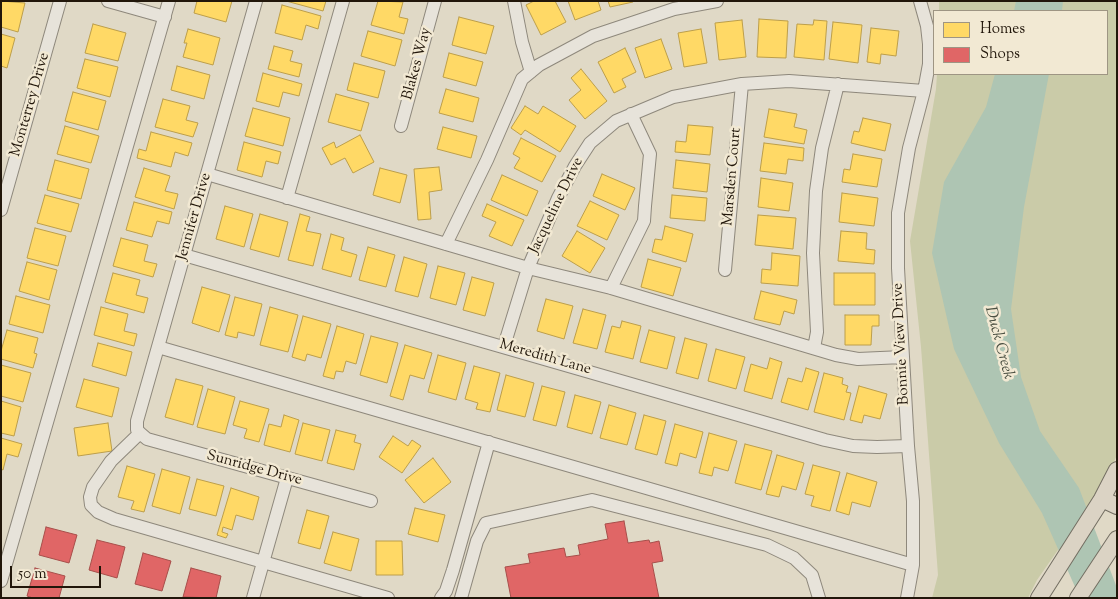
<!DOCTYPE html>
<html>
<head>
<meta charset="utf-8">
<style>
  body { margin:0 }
  #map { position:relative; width:1118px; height:599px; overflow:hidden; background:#e0d9c6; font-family:"Sorts Mill Goudy",serif }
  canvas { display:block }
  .frame { position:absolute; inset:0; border:2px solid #21160a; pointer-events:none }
  .legend { position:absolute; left:933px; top:10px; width:175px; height:65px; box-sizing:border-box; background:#f2e9d3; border:1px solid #9e9583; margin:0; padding:6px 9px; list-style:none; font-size:15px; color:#21160a }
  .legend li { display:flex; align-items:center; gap:10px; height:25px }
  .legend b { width:25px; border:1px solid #9e9583 }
  .scale { position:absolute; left:10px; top:566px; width:91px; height:22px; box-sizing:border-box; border:2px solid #21160a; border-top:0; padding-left:6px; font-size:15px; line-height:18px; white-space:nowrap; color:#21160a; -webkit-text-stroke:4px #f2e9d3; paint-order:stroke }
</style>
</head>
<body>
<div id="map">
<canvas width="1118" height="599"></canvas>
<div class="frame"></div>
<ul class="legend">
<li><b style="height:14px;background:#ffd966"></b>Homes</li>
<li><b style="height:14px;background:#e06666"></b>Shops</li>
</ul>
<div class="scale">50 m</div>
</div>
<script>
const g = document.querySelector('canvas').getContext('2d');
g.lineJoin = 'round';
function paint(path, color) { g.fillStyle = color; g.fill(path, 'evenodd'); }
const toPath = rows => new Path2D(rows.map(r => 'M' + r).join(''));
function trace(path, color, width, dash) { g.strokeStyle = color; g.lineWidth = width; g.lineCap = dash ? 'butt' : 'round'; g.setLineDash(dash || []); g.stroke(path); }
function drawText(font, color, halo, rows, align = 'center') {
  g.font = font + ' "Sorts Mill Goudy",serif'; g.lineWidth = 5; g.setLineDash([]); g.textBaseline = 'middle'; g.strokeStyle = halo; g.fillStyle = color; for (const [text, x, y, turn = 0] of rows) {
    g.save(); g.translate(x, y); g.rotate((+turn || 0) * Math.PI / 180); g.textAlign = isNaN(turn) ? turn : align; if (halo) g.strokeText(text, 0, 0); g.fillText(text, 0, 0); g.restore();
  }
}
const green = toPath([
  [939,1,1117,1,1117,455,1104,484,1037,580,1028,598,932,598,938,575,921,347,910,241,936,89,937,74,1107,74,1107,11,939,11]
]);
const water = toPath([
  [1016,1,1063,1,1062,11,1014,11],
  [995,74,1049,74,1024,207,1011,309,1021,377,1040,431,1079,488,1117,588,1117,598,1080,598,1042,513,999,443,954,349,932,253,944,182,986,107]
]);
const homes = toPath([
  [1,1,25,3,18,32,1,27,1,1],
  [197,1,232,1,226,22,194,13,197,1],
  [286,1,326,1,323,11,286,1],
  [378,1,403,2,399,17,408,19,404,34,371,25,378,1],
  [534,1,555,1,566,22,541,35,526,5,534,1],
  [568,1,598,1,601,10,575,20,568,1],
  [608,1,633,1,633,2,610,7,608,1],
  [282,5,321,16,318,29,306,25,302,40,275,33,282,5],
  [459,17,494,26,486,54,452,45,459,17],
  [759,19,788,21,786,58,757,57,759,19],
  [742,20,746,57,719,60,715,23,742,20],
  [814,20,827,21,824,60,794,57,797,24,813,25,814,20],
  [833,22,862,25,858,63,829,59,833,22],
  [93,24,126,33,118,61,85,53,93,24],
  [871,28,899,31,896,56,881,54,880,64,867,62,871,28],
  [188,29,220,38,213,65,183,57,187,43,184,43,188,29],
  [701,29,707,63,684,67,678,33,701,29],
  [368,31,402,40,395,66,361,56,368,31],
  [1,34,15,38,7,68,1,66,1,34],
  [661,39,672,69,645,78,635,48,661,39],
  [274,46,293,51,290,61,302,64,299,77,268,69,274,46],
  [625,48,636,72,622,79,626,87,614,93,598,62,625,48],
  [449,53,483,62,476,86,443,77,449,53],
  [85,59,118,67,110,97,77,88,85,59],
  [354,63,385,71,378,98,347,90,354,63],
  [177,66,210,75,204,99,171,90,177,66],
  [581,69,607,101,585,119,569,100,581,90,571,78,581,69],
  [263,73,302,84,299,96,283,92,279,107,256,101,263,73],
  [446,89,479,98,473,122,439,113,446,89],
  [73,92,106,101,98,130,65,121,73,92],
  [336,94,369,103,361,131,328,122,336,94],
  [163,99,190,106,186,120,198,123,193,137,155,127,163,99],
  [525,106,538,114,543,106,576,126,560,152,525,130,521,135,511,128,525,106],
  [253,108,290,118,283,146,245,136,253,108],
  [769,109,797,114,794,127,807,130,804,144,764,137,769,109],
  [863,118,891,124,885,151,851,143,854,131,859,132,863,118],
  [688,125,713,127,710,155,675,152,676,141,686,142,688,125],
  [65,126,99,136,91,163,57,154,65,126],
  [443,127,477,136,471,158,437,149,443,127],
  [151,132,192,143,188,156,175,152,171,167,137,158,139,149,146,151,151,132],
  [360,135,374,162,353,173,345,158,331,165,322,148,334,142,336,148,360,135],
  [521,138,556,156,542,182,514,168,520,158,513,154,521,138],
  [244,142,281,152,278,164,266,161,262,177,237,170,244,142],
  [764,143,804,148,803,161,788,159,786,174,760,171,764,143],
  [853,154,882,159,877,187,842,182,844,169,850,170,853,154],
  [55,160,89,169,81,199,47,190,55,160],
  [676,160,710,164,707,192,673,188,676,160],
  [439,167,442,190,429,192,431,219,418,220,414,169,439,167],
  [144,168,170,176,165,191,178,194,174,209,135,197,144,168],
  [380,168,407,175,400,203,373,195,380,168],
  [602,174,635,188,625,210,593,196,602,174],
  [502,175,538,191,527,216,491,200,502,175],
  [761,178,793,183,789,211,758,207,761,178],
  [842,193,878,198,874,226,839,222,842,193],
  [45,195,79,204,71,232,37,223,45,195],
  [672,195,707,198,705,221,670,218,672,195],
  [590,201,619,215,607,240,577,226,590,201],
  [134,202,172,212,169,224,157,221,152,237,126,230,134,202],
  [487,204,524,220,512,246,489,236,496,222,482,216,487,204],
  [225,206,253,214,244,247,216,239,225,206],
  [260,214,288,222,279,257,250,249,260,214],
  [300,214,310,217,306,231,321,234,313,266,288,260,300,214],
  [758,215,796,218,793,249,755,245,758,215],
  [665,226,693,234,686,262,652,252,655,239,662,240,665,226],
  [35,228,66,236,58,266,27,258,35,228],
  [577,231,605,248,590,273,562,256,577,231],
  [841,231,867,233,866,249,875,250,874,264,838,261,841,231],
  [331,234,344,238,341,250,357,255,351,277,322,269,331,234],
  [121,238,148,245,144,261,157,264,153,277,113,266,121,238],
  [368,247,395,255,386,287,359,280,368,247],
  [772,253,800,256,798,286,761,283,762,269,771,270,772,253],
  [404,257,427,264,418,297,395,291,404,257],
  [648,259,681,268,673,296,641,287,648,259],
  [27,262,57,270,49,300,19,291,27,262],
  [438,266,465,273,456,305,430,298,438,266],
  [113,273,140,280,136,295,148,298,144,313,105,302,113,273],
  [834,273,875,273,875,305,834,305,834,273],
  [472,277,494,283,485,316,463,310,472,277],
  [202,287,230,295,219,332,192,323,202,287],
  [761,291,797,300,794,314,784,311,780,325,754,319,761,291],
  [16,296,50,305,43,333,9,324,16,296],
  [235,297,262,304,254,336,238,332,237,338,225,335,235,297],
  [546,299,573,306,564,339,537,331,546,299],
  [101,307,128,314,124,331,137,334,134,346,94,335,101,307],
  [270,307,298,315,288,352,260,345,270,307],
  [583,309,606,315,597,349,573,343,583,309],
  [845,315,879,315,879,326,872,326,871,345,845,345,845,315],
  [303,316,331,324,321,358,307,354,305,361,292,357,303,316],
  [622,321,641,326,633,359,605,352,612,326,620,328,622,321],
  [337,326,364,334,356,364,346,361,343,372,336,371,334,379,323,376,337,326],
  [7,330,38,338,34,353,37,354,33,368,1,359,1,351,7,330],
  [649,330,675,337,667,369,640,362,649,330],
  [371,336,398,343,387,383,360,375,371,336],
  [685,338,707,344,698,379,676,373,685,338],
  [98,343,132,352,126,376,92,366,98,343],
  [405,345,432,353,424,379,410,375,403,400,390,396,405,345],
  [716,349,745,357,736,389,708,381,716,349],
  [438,355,466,363,456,400,428,392,438,355],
  [770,358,782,362,772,399,744,391,751,364,767,369,770,358],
  [1,365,31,373,23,402,1,396,1,365],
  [474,366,500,373,490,412,476,409,478,403,465,399,474,366],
  [806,368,819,372,808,410,781,402,788,378,802,382,806,368],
  [824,373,843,378,842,384,848,386,846,392,851,393,844,420,814,412,824,373],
  [506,375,534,383,525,417,497,410,506,375],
  [84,379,119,388,112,417,76,407,84,379],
  [176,379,203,386,193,425,165,417,176,379],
  [542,386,565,392,556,426,533,420,542,386],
  [859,386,887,394,880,419,864,415,862,423,850,420,859,386],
  [208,389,235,397,225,434,197,427,208,389],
  [575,395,601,402,592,434,567,427,575,395],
  [1,401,21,407,14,436,1,433,1,401],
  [240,401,269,409,259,442,244,438,247,429,233,425,240,401],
  [609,405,636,413,627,445,600,438,609,405],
  [284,415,299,420,290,452,264,445,269,424,281,427,284,415],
  [644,415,666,421,657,455,635,449,644,415],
  [108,423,112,451,78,456,74,428,108,423],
  [303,423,330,430,322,461,295,454,303,423],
  [675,424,703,432,696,458,680,453,677,466,665,463,675,424],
  [336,430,356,435,354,442,361,444,354,470,327,463,336,430],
  [709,433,737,441,728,471,714,467,712,476,699,473,709,433],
  [393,436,408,446,412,440,421,446,402,473,379,457,393,436],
  [1,438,22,444,18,457,7,454,3,470,1,469,1,438],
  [745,444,772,451,761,490,735,483,745,444],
  [777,455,804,463,796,490,782,486,779,497,766,494,777,455],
  [433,458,451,482,424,503,405,480,433,458],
  [813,465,840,472,830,511,811,506,814,496,805,494,813,465],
  [127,466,155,474,144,512,131,509,134,501,118,497,127,466],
  [162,469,190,477,180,514,152,506,162,469],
  [847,473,877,482,870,507,852,502,849,515,836,511,847,473],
  [197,479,224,486,216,516,189,509,197,479],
  [231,488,259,497,253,520,236,515,232,530,223,527,222,532,228,534,226,538,217,535,231,488],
  [415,508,445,515,438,542,408,534,415,508],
  [307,510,329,516,320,549,298,543,307,510],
  [333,532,359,539,351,571,324,563,333,532],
  [376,541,402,541,403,575,376,575,376,541]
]);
const shops = toPath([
  [624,521,628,543,649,540,650,543,659,541,663,561,652,563,659,598,511,598,505,567,530,563,528,554,564,548,566,557,580,555,578,545,608,539,605,524,624,521],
  [46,527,77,535,69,563,39,555,46,527],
  [97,540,125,547,117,578,89,570,97,540],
  [143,553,171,561,162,591,135,584,143,553],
  [35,568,65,576,59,598,33,598,27,596,35,568],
  [191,568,221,576,216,598,183,597,191,568]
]);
const minor = toPath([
  [108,1,165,17],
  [514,1,522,42,531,72],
  [401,126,435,1],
  [207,174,528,268,611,288,836,355,858,359,903,357],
  [287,198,343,1],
  [1,210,60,1],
  [446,244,487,160,522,79,539,65,593,36,674,9,717,1],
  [184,255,825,440,853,446,877,447,908,446],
  [725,270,742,84],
  [611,288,644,221,645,206,650,154,631,114],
  [504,346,528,268,558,198,575,166,590,143,616,121,673,97,742,84,789,81,924,91],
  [158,347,913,565],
  [814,348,817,332,813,253,816,191,822,148,838,84],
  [140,433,137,430,137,421,256,1],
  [140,433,111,461,93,487,90,497,91,505,98,512,114,519,388,598],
  [140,433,147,439,371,501],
  [1,581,169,1],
  [253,598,287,478],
  [441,598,446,591,453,570,489,442],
  [461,598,477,541,486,523,592,500,767,545,794,558,812,575,819,598],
  [907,598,913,565,913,501,908,446,898,268,898,213,909,148,924,91,929,64,929,44,927,26,920,1]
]);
const major = toPath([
  [1102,499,1117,506],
  [1039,598,1102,499,1117,470],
  [1078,598,1117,539]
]);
const streetNames = [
  ["Blakes Way",418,64,-75],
  ["Monterrey Drive",31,105,-74],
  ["Marsden Court",733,177,-85],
  ["Jacqueline Drive",557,206,-64],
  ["Jennifer Drive",195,217,-74],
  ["Bonnie View Drive",902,344,-93],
  ["Meredith Lane",545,358,16],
  ["Sunridge Drive",254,469,15]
];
const waterNames = [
  ["Duck Creek",998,343,75]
];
paint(green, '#cacba8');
paint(water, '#aec5b3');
paint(homes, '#ffd966');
trace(homes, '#bc9e4a', 1);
paint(shops, '#e06666');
trace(shops, '#a74e4a', 1);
trace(minor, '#8e887c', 14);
trace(major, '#736e62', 18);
trace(minor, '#e7e3da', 12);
trace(major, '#dbd3c4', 16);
drawText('15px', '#21160a', '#f2e9d3', streetNames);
drawText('italic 16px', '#4b5042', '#f2e9d3', waterNames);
</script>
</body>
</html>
